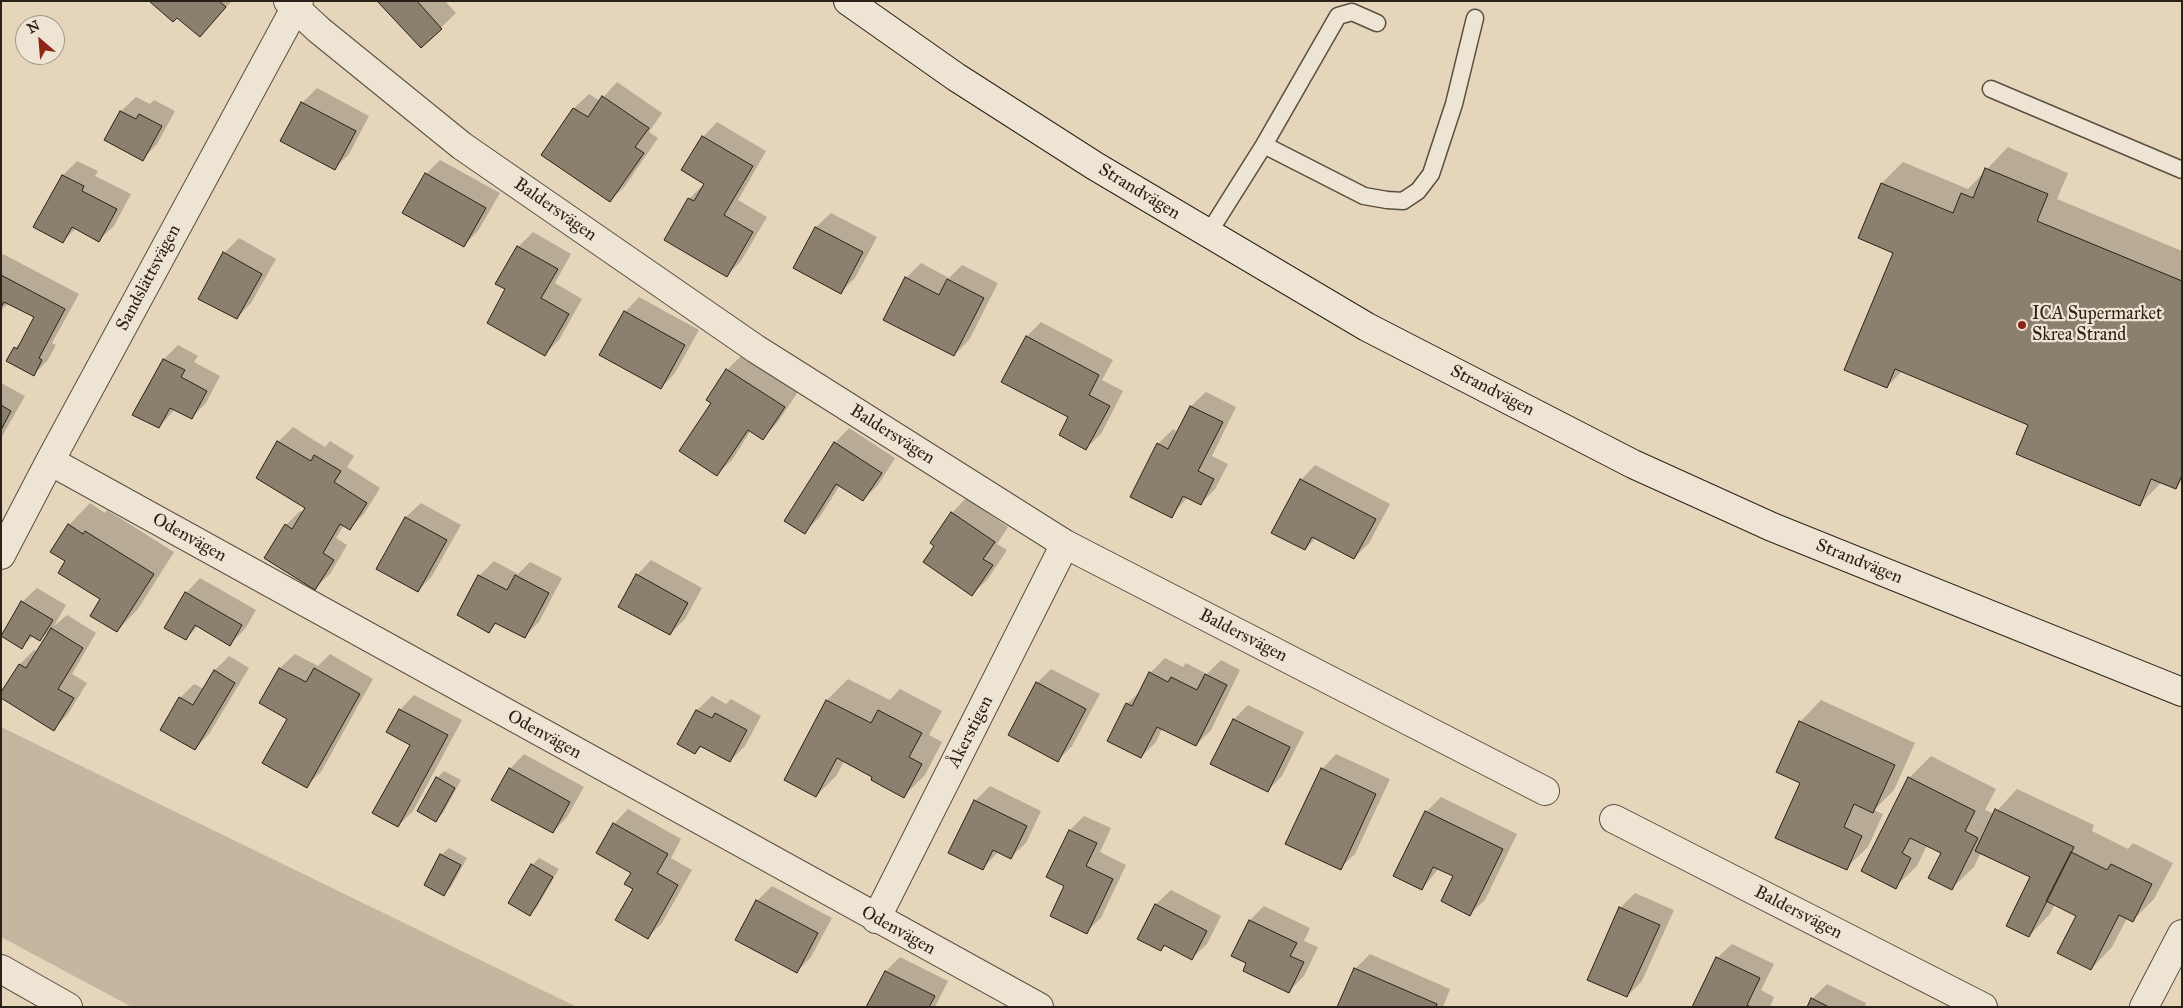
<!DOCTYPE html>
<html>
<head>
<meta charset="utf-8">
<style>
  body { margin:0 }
  #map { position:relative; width:2183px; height:1008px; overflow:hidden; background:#e5d6bb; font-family:"IM FELL Great Primer",serif }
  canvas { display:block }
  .frame { position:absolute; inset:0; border:2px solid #2a2118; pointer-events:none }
  .north { position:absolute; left:15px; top:15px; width:50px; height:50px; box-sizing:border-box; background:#eee4d3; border:1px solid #a09688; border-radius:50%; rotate:333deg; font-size:14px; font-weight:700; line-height:20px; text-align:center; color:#2a2118 }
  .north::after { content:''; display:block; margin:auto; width:18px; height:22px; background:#8f2418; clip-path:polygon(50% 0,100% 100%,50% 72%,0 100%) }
</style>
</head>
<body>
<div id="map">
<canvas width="2183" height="1008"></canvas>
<div class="frame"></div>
<div class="north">N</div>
</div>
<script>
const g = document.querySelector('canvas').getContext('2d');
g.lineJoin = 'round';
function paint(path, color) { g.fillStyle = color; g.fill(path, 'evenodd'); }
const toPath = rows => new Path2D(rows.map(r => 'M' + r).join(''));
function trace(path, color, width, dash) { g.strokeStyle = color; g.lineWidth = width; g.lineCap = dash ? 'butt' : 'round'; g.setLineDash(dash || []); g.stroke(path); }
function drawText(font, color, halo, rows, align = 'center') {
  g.font = font + ' "IM FELL Great Primer",serif'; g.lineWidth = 4.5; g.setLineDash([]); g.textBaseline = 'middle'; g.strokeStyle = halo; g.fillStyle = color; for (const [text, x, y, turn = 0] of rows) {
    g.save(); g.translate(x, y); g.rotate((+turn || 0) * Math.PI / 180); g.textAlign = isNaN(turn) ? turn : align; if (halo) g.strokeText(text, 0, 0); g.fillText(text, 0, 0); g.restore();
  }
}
const green = toPath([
  [1,727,577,1007,132,1007,1,937]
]);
const shadow = toPath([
  [151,1,232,1,200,36,177,16],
  [379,1,445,1,456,13,421,47],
  [617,82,662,113,649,132,658,138,625,186,610,201,543,155,574,108,589,94,600,101],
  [317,88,369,116,349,154,335,168,282,141,302,103],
  [136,97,150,104,154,100,175,111,157,144,143,159,106,139,121,111],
  [717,122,766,151,738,200,767,217,741,261,727,275,665,240,689,199,705,183,703,137],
  [2008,147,2068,173,2057,199,2182,251,2182,481,2175,488,2162,482,2140,504,2030,424,1902,371,1887,387,1895,252,1860,237,1882,183,1903,162,1968,189],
  [440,160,500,193,478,231,464,245,426,174],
  [77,161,98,171,95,176,131,194,114,226,99,240,76,228,63,241,63,175],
  [831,213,877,237,855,278,841,292,795,267,816,227],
  [533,232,571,254,555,283,582,299,559,340,545,354,507,289,518,247],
  [239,238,276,259,251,303,237,318,224,253],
  [3,254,79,294,52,343,56,345,48,360,34,374,15,348,23,340,35,317,9,303,1,310,1,256],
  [921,263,949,278,962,265,998,283,969,340,954,355,906,278],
  [639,297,699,330,675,373,661,388,625,312],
  [1041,322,1113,360,1102,380,1123,391,1101,434,1086,448,1027,336],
  [178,345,198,356,194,362,220,376,206,403,191,418,175,409,159,427,164,359],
  [742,355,798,392,777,423,763,438,751,430,732,460,717,474,713,403,707,399,727,370],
  [1,383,25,396,1,438],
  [1206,392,1236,407,1212,456,1228,464,1215,489,1201,503,1188,497,1171,516,1158,444,1173,429,1178,432,1191,406],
  [293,427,325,447,330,441,354,456,347,467,380,488,364,514,350,528,344,525,336,538,347,545,330,574,315,588,286,525,300,511,304,512,307,507,257,477,278,442],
  [849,428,895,458,878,485,863,500,840,485,819,518,804,532,835,443],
  [1315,465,1390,504,1369,543,1354,558,1316,538,1305,549,1301,480],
  [966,498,1008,527,997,544,1007,550,987,580,972,594,936,546,952,513],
  [90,503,105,513,107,510,174,552,138,609,117,631,102,599,67,561,52,551,69,525],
  [421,503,461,525,432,576,418,591,377,569,406,517],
  [651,560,702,588,685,619,670,634,637,575],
  [494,561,518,574,530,562,562,578,539,622,524,637,497,623,489,631,479,576],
  [200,578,256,610,245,629,230,644,198,626,186,639,186,593],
  [37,588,66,605,54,626,67,615,96,633,72,674,87,683,68,714,54,729,1,694,20,664,34,650,38,652,51,629,40,640,33,636,22,647,22,602],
  [295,654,318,666,330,654,373,679,321,772,306,786,289,718,260,703,280,668],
  [229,656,249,668,209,734,195,749,180,698,194,684,204,689,215,670],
  [1165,658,1183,667,1186,663,1207,674,1221,660,1240,670,1211,730,1196,745,1162,729,1156,742,1141,757,1127,704,1142,689,1150,673],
  [1051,669,1100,694,1072,746,1058,760,1037,683],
  [848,679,890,700,900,689,942,711,929,735,942,742,925,775,904,796,844,761,837,775,816,796,785,780,827,700],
  [414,695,462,720,413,811,398,826,411,744,400,710],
  [712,696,726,704,731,699,761,716,745,746,730,761,702,746,695,753,679,744,697,710],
  [1821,700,1915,743,1894,790,1874,810,1883,814,1868,847,1846,868,1802,783,1800,722],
  [1248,705,1304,732,1282,776,1267,791,1234,719],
  [524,754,584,787,567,817,553,832,510,769],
  [1336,754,1390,779,1355,854,1340,868,1322,769],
  [1931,756,1996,789,1985,810,1994,814,2017,789,2094,825,2092,831,2128,849,2133,843,2173,863,2154,899,2133,920,2127,918,2112,947,2091,969,2077,915,2055,904,2050,914,2029,936,2031,876,1981,852,1974,867,1952,888,1942,852,1927,845,1917,866,1895,887,1863,871,1909,778],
  [444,771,461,780,443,813,436,820,437,778],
  [990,786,1041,811,1026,843,1011,857,999,851,983,868,975,801],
  [1441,797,1517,834,1485,900,1470,914,1455,876,1439,868,1422,889,1426,812],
  [628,809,681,839,671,858,692,870,662,923,648,937,633,872,614,824],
  [1084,816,1111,828,1100,852,1126,865,1101,918,1086,932,1066,885,1048,877,1070,830],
  [449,848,467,858,451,887,444,894,441,855],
  [539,858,559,869,537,907,530,914,532,865],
  [772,886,832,918,811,957,797,972,757,901],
  [1171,890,1221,916,1207,944,1192,958,1166,945,1161,950,1139,939,1156,904],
  [1635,893,1674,910,1642,981,1627,996,1620,908],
  [1264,906,1310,928,1304,941,1318,947,1304,976,1289,991,1248,963,1250,920],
  [1732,944,1774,964,1761,990,1774,997,1770,1007,1694,1007,1717,958],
  [1370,954,1450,989,1443,1007,1339,1007,1355,969],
  [900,957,948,981,935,1007,867,1007,886,971],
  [1827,984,1866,1003,1865,1007,1808,1007,1812,999]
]);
const building = toPath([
  [149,1,219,1,226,7,200,37,177,18,173,22,149,1],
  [377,1,417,1,442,29,421,48,377,1],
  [602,96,649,128,635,147,644,153,610,202,541,155,573,108,588,117,602,96],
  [301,102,356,131,335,170,280,141,301,102],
  [120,111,136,119,139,114,162,126,143,161,104,140,120,111],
  [702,136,753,166,724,215,753,232,727,277,664,240,688,198,694,201,704,184,681,170,702,136],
  [1985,168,2048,194,2037,221,2182,281,2182,475,2176,489,2151,479,2140,506,2016,454,2028,425,1895,369,1887,388,1844,370,1893,253,1858,238,1881,183,1953,213,1961,193,1973,198,1985,168],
  [425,173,486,208,464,247,402,213,425,173],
  [62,175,84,186,82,191,117,209,99,242,72,227,63,243,33,227,62,175],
  [815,227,863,252,841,294,793,268,815,227],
  [517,246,558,269,541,298,569,314,545,356,487,323,505,289,495,284,517,246],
  [223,252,262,274,237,319,198,299,223,252],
  [1,275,65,309,39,358,42,360,34,376,6,361,14,347,17,349,34,317,4,302,1,307,1,275],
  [905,277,939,295,947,279,984,298,954,356,883,320,905,277],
  [624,311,685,345,661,389,599,355,624,311],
  [1026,336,1099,375,1089,395,1110,406,1086,450,1059,435,1068,417,1001,382,1026,336],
  [163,359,185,370,181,377,207,391,192,419,170,408,159,428,132,415,163,359],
  [726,369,785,407,763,440,748,430,717,476,679,451,711,403,706,400,726,369],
  [1,405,11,411,1,430,1,405],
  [1190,406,1223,422,1198,471,1214,479,1201,505,1183,496,1172,518,1130,497,1157,443,1168,449,1190,406],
  [277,441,311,461,314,455,341,471,334,482,367,503,350,530,340,524,323,553,334,560,315,590,264,558,285,524,292,529,305,508,256,478,277,441],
  [834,442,882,473,863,501,836,484,805,534,784,521,834,442],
  [1300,479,1376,519,1354,559,1312,537,1305,550,1271,533,1300,479],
  [951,512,995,542,983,559,993,565,972,596,923,562,934,546,930,543,951,512],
  [405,517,447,540,418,592,376,569,405,517],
  [68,524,83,534,85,531,154,574,117,632,90,616,100,599,58,573,65,561,50,552,68,524],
  [636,574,688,603,670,635,618,607,636,574],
  [478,575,507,590,515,575,549,593,525,638,495,623,489,633,457,615,478,575],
  [185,592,242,625,230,646,195,625,186,640,164,628,185,592],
  [21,601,53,620,40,641,30,635,22,649,1,636,21,601],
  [51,628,83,648,58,689,74,698,54,731,1,698,1,692,19,664,26,668,51,628],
  [279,668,306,682,314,668,360,694,307,788,262,763,287,719,259,703,279,668],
  [214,670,235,683,195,750,160,730,179,697,193,705,214,670],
  [1149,672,1168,682,1171,677,1197,690,1205,674,1227,685,1196,746,1157,727,1141,758,1107,741,1126,703,1132,706,1149,672],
  [1036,682,1086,709,1058,762,1008,735,1036,682],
  [826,700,871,723,878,710,922,733,909,757,922,764,904,798,871,780,872,777,837,758,816,797,784,780,826,700],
  [399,709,448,735,398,827,372,813,410,745,386,732,399,709],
  [696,710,712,718,715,713,747,730,730,762,700,746,695,754,677,744,696,710],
  [1233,719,1290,747,1268,792,1210,764,1233,719],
  [1799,721,1895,765,1873,813,1854,804,1844,827,1862,836,1847,870,1775,838,1800,783,1776,772,1799,721],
  [509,768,570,802,553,833,491,800,509,768],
  [1321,768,1376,794,1341,870,1285,844,1321,768],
  [436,777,455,788,436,822,417,811,436,777],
  [1908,777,1975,811,1965,831,1978,838,1952,890,1928,878,1941,853,1910,838,1902,853,1911,858,1896,889,1861,871,1908,777],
  [974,800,1027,826,1011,859,993,850,983,870,948,853,974,800],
  [1995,809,2074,847,2029,937,2006,926,2030,877,1975,851,1995,809],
  [1425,811,1503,849,1470,916,1441,901,1453,876,1433,867,1422,890,1393,876,1425,811],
  [613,823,668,854,657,873,678,885,648,939,615,920,633,889,624,884,631,873,596,853,613,823],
  [1069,830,1097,843,1086,866,1113,879,1087,934,1050,916,1064,886,1046,877,1069,830],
  [2071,852,2107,870,2111,864,2152,884,2133,922,2119,915,2091,970,2057,953,2076,916,2046,901,2071,852],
  [440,854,461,865,444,896,424,885,440,854],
  [531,864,553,877,530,916,508,903,531,864],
  [756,900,818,933,797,973,735,940,756,900],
  [1155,904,1207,931,1192,960,1164,945,1161,951,1137,939,1155,904],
  [1619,907,1660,925,1627,997,1587,980,1619,907],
  [1249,920,1297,943,1290,956,1304,962,1289,993,1243,971,1246,963,1231,956,1249,920],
  [1716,957,1760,978,1747,1005,1751,1007,1692,1007,1716,957],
  [1354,968,1437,1004,1436,1007,1337,1007,1354,968],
  [885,971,935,996,929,1007,866,1007,885,971],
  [1811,998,1829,1007,1807,1007,1811,998]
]);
const lane = toPath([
  [1991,89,2182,170],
  [1264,145,1364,196,1387,200,1403,201,1418,191,1431,174,1454,104,1475,18],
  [1208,234,1264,145,1338,16,1352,12,1377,23]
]);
const street = toPath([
  [288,1,319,30,462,146,756,349,1065,544,1545,791],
  [50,461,1039,1007],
  [1,555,50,461,299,1],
  [1614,819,1983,1007],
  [876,919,1065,544],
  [1,969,68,1007],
  [2144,1007,2182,934]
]);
const secondary = toPath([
  [848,1,956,77,1095,166,1367,327,1633,464,1772,527,2182,692]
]);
const markers = [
  [2022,325,5,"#8f2418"]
];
const streetNames = [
  ["Strandvägen",1139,192,31],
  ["Baldersvägen",555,210,35],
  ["Sandslättsvägen",149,278,-62],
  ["Strandvägen",1492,391,27],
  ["Baldersvägen",892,435,32],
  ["Odenvägen",189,538,29],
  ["Strandvägen",1859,562,22],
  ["Baldersvägen",1243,636,27],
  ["Åkerstigen",971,732,-63],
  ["Odenvägen",544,735,29],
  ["Baldersvägen",1798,913,27],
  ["Odenvägen",898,931,29]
];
const poiNames = [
  ["ICA Supermarket",2032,315],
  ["Skrea Strand",2032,336]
];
paint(green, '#c5b79f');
paint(shadow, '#0003');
paint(building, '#8b7f6d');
trace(building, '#2a2118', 1);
trace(lane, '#594e41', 19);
trace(street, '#594e41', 30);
trace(secondary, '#2a2118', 30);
trace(lane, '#eee4d3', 16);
trace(street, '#eee4d3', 28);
trace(secondary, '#eee4d3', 28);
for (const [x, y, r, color] of markers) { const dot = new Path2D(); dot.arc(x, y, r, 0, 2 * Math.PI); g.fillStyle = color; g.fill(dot); trace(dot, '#eee4d3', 2); }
drawText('18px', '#2a2118', '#eee4d3', streetNames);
drawText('18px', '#2a2118', '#eee4d3', poiNames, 'left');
</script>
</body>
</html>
